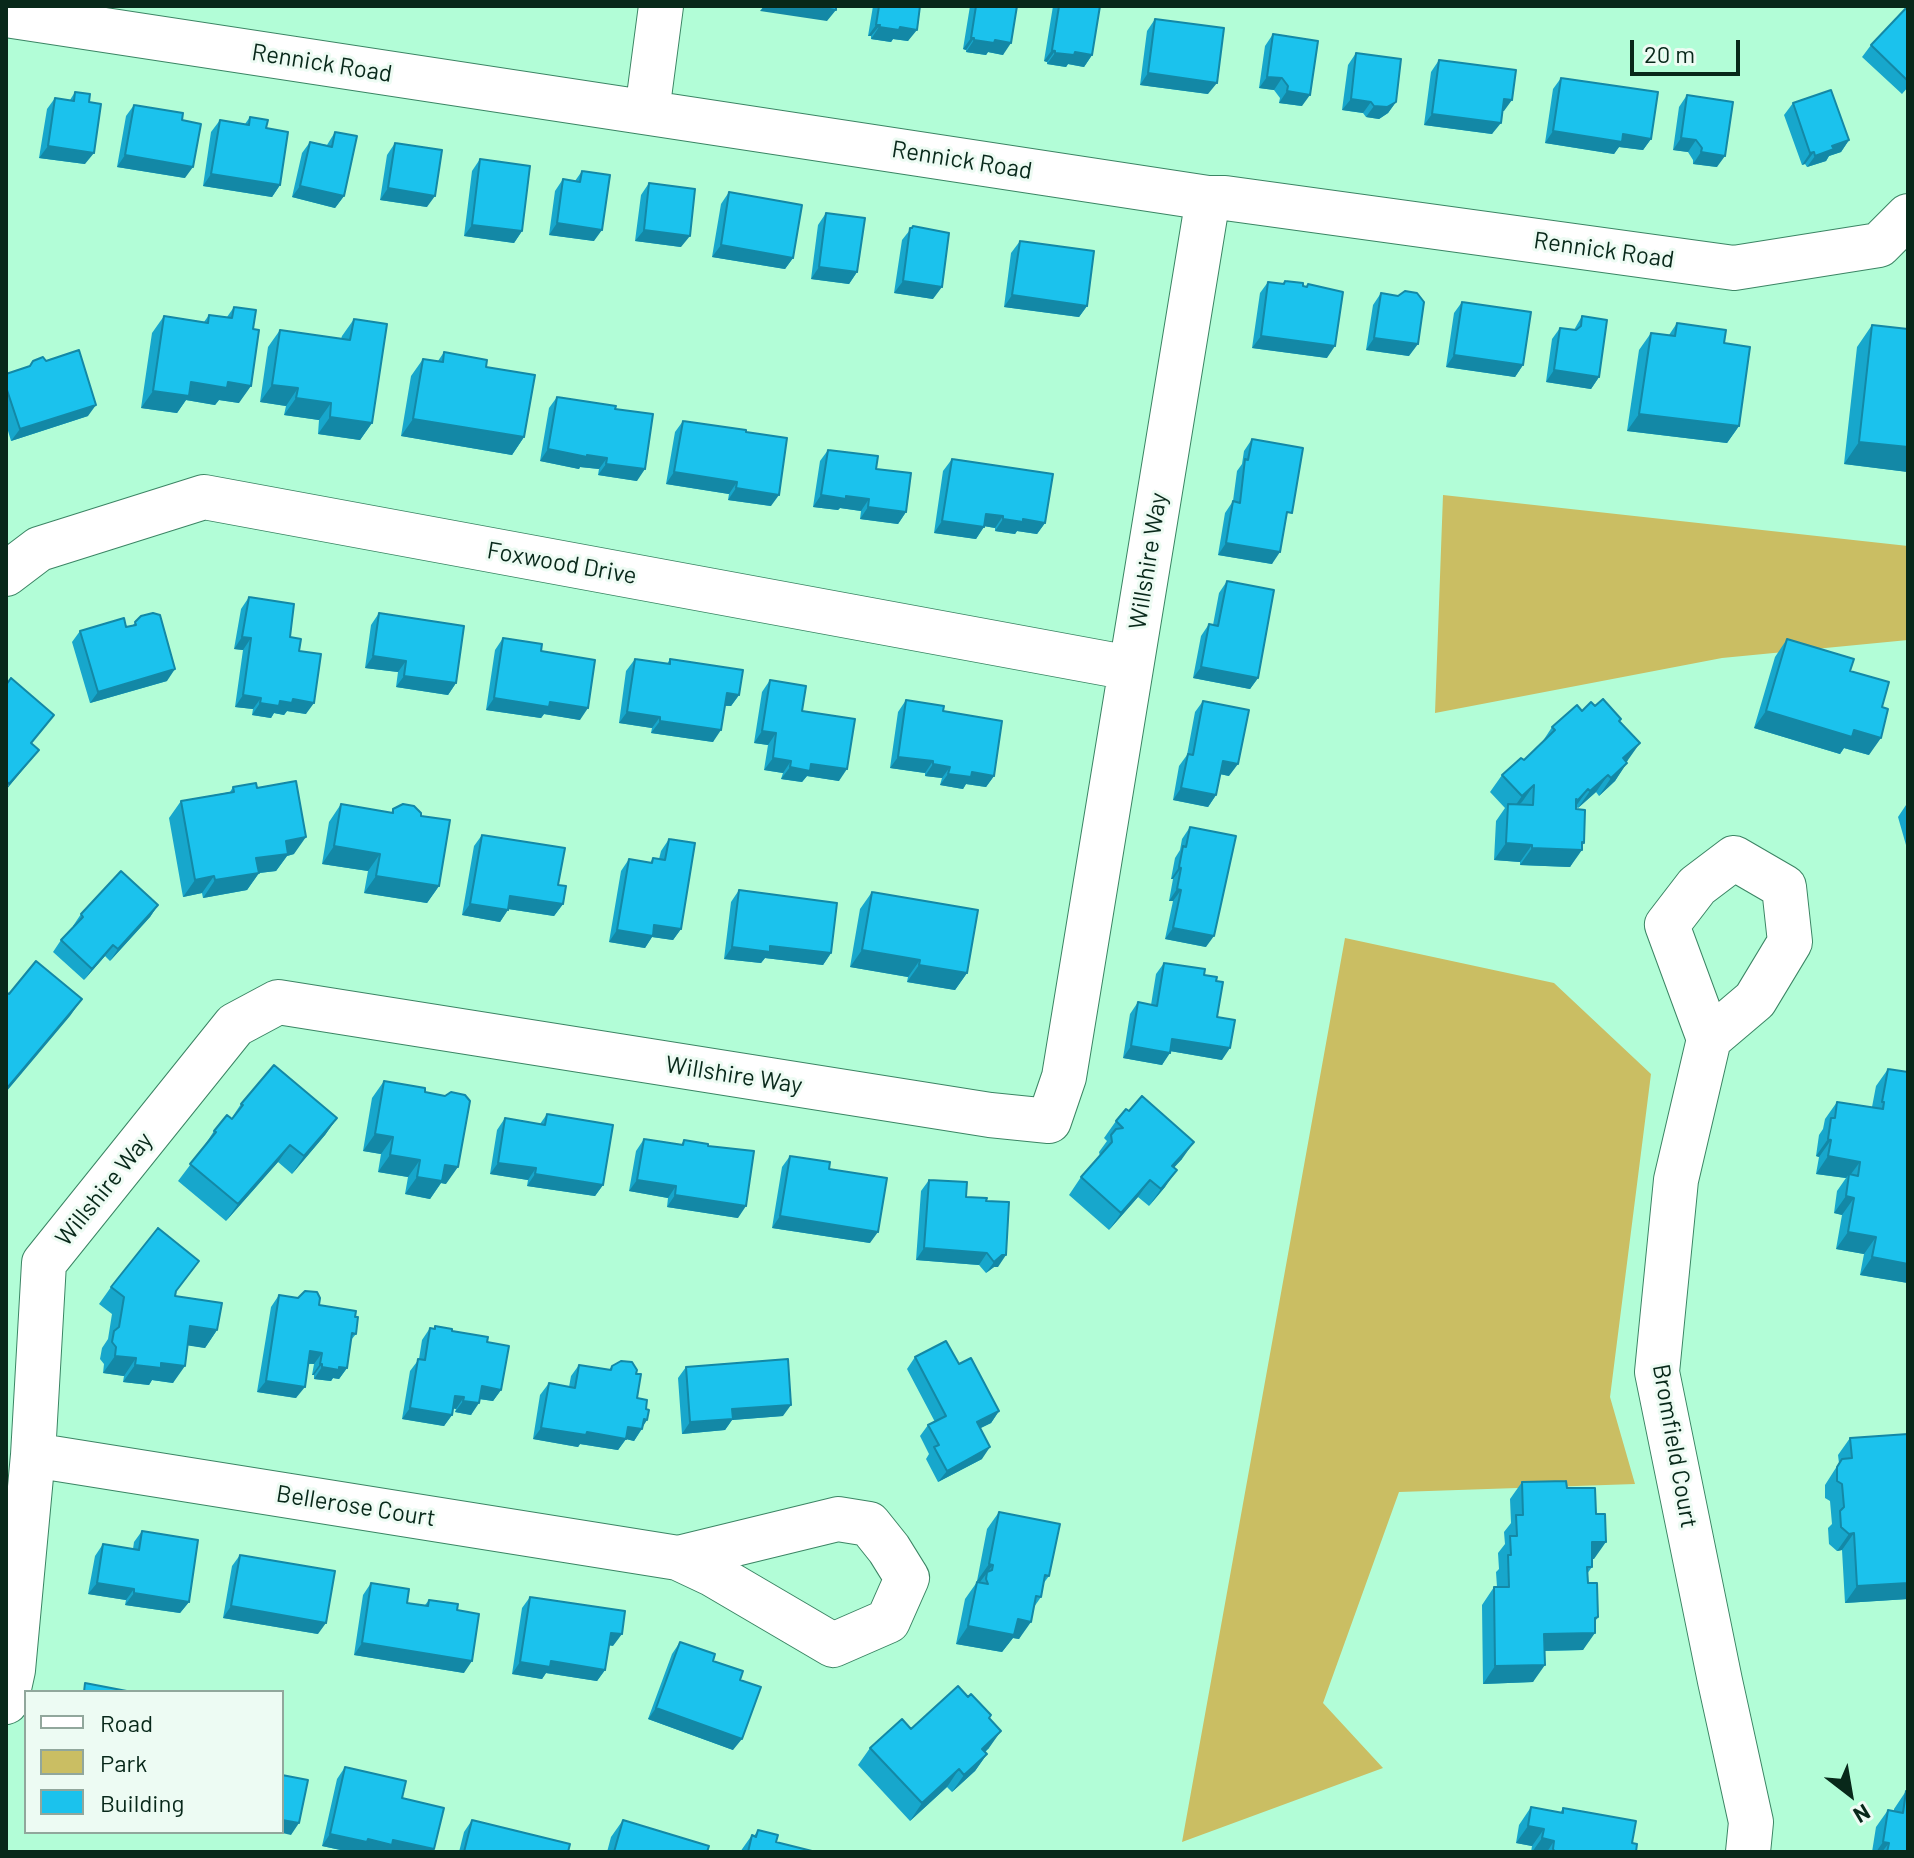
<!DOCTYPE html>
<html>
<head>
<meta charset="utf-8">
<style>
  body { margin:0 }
  #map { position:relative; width:1914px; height:1858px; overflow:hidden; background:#b2fdd7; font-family:Barlow,sans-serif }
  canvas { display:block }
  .frame { position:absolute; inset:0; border:8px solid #08281a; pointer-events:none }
  .legend { position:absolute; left:24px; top:1690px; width:260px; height:144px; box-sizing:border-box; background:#edfbf3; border:2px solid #91a79c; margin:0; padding:10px 14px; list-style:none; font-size:24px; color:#08281a }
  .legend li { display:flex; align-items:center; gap:16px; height:40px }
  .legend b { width:40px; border:2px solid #91a79c }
  .north { position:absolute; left:1810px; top:1754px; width:80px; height:80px; -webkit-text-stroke:6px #edfbf3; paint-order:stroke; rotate:149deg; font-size:22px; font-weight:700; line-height:32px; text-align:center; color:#08281a }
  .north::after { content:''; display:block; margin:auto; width:28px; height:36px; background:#08281a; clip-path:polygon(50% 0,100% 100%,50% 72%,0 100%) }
  .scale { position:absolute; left:1630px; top:40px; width:110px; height:36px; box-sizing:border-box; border:4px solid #08281a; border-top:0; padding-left:10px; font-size:24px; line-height:28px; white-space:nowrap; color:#08281a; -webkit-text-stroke:6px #edfbf3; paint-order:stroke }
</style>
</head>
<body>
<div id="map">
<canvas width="1914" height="1858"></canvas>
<div class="frame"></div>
<ul class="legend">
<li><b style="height:10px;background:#fff"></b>Road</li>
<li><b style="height:22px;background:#cabe63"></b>Park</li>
<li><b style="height:22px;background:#1bc2ed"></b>Building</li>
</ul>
<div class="north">N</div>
<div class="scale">20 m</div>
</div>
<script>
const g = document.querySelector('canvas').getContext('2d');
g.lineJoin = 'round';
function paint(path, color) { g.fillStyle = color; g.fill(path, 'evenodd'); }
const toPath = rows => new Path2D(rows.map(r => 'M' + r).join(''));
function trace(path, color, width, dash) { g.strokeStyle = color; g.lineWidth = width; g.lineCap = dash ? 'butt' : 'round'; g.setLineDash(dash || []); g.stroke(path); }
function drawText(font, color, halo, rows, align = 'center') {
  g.font = font + ' Barlow,sans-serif'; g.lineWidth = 6; g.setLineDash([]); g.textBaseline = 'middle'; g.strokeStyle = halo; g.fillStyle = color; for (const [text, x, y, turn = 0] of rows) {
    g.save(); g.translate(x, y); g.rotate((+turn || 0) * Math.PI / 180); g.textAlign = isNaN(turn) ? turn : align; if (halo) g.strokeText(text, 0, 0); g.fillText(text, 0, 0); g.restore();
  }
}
const green = toPath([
  [1443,495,1908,546,1908,640,1722,658,1435,713],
  [1345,938,1554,983,1651,1074,1610,1397,1635,1484,1399,1492,1323,1703,1383,1768,1182,1842]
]);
const minor = toPath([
  [6,15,1208,198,1225,198,1734,268,1879,245,1908,216],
  [647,112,661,6],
  [6,574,39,549,204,497,1130,668],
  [1709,1039,1755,1000,1790,942,1784,887,1734,858,1697,886,1667,925,1709,1039,1676,1180,1657,1372,1720,1681,1751,1822,1748,1852],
  [33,1455,678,1558,712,1574,833,1645,888,1621,907,1578,889,1549,869,1524,838,1519,678,1558],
  [6,1702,13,1670,33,1455,44,1263,235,1025,278,1002,990,1115,1049,1121,1064,1077,1208,198]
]);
const wall = toPath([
  [873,6,920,6,908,41,893,39,891,42,871,39,871,36,868,36],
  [970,6,1017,6,1003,55,988,52,986,55,966,52,966,50,963,49],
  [1053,6,1100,6,1092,55,1084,67,1068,64,1066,67,1047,64,1047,62,1044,61],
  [1908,6,1908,87,1902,94,1862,57,1871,45],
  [1155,19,1208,94,1140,85,1147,31],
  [1273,34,1302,106,1279,103,1280,98,1274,90,1259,88,1265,46],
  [1356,53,1396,102,1388,113,1379,119,1366,117,1363,113,1342,110,1348,65],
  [1439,60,1504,111,1502,111,1492,134,1424,125,1431,72],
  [1561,78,1651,139,1643,150,1619,147,1614,154,1545,143,1553,89],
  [75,92,85,164,39,158,47,109,55,98,70,100],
  [1687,95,1717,167,1693,164,1693,160,1688,152,1673,150,1679,107],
  [1793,103,1849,140,1841,152,1829,156,1826,161,1807,167,1805,164,1802,165,1784,115],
  [134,105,182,120,185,178,117,167,126,116],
  [250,117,280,185,272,197,203,186,211,132,220,120,245,124],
  [335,132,344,196,335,208,292,197,302,153,310,142,327,145],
  [395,143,427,207,380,200,387,155],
  [480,159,522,231,514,243,464,236,472,171],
  [582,171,594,241,549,235,555,191,563,179,575,181],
  [649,183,681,247,635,241,641,195],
  [729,192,793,258,785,269,712,257,721,204],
  [826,213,857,272,849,284,811,279,818,225],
  [913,226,933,299,894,293,902,240],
  [1020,241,1087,306,1079,317,1004,307,1011,253],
  [1285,281,1303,286,1306,287,1308,284,1327,358,1252,348,1260,293,1268,282,1282,284],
  [1381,293,1398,296,1409,356,1366,350,1373,305],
  [1462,302,1523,365,1515,377,1446,367,1454,313],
  [234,307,239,403,219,400,215,405,186,400,177,413,141,408,152,333,164,316,204,322,209,315,227,317],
  [1582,316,1599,377,1591,389,1546,382,1552,339,1560,328,1574,330],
  [354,319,372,423,360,440,318,434,319,420,284,415,286,406,260,402,268,347,280,330,341,339,342,336],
  [1677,323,1724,343,1739,426,1727,443,1627,431,1639,350,1651,333,1669,335],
  [1872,325,1908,329,1908,472,1844,464,1857,347],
  [444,352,486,367,524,437,512,455,401,436,411,376,423,359,438,361],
  [33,361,88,416,11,441,6,424,6,374,28,367],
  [557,397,615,409,637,481,598,475,599,469,580,467,579,469,540,461,549,408],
  [683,421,746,432,771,506,728,500,729,494,666,484,675,432],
  [1252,439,1285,522,1272,564,1218,555,1225,513,1233,501,1237,471,1242,464,1244,451],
  [828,450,876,469,906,512,898,524,860,519,861,511,840,508,838,510,813,507,820,461],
  [952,459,1045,523,1037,534,1017,531,1015,534,995,531,995,528,984,526,976,539,934,533,943,471],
  [1227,581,1258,678,1250,689,1193,678,1201,636,1209,624,1213,625,1219,593],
  [249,597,290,637,299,651,306,714,287,711,284,715,274,713,271,718,252,715,253,709,235,707,243,650,234,649,241,609],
  [379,613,456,683,448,695,396,687,398,672,365,668,371,625],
  [141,616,167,681,90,703,72,642,80,631,126,627,133,625],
  [503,638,541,651,580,720,544,714,541,718,486,710,495,650],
  [1787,639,1850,671,1869,755,1844,748,1840,754,1754,728,1775,657],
  [635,659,667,664,670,659,739,695,731,706,725,706,713,742,651,733,652,728,619,723,626,671],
  [770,680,802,711,839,781,807,776,802,782,781,779,783,773,764,770,768,745,754,743,762,692],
  [906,700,943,711,994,776,986,787,966,784,963,789,940,785,942,778,925,776,925,773,890,768,898,712],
  [1203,701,1229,776,1220,774,1216,795,1208,807,1173,800,1179,766,1187,755,1195,712],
  [1595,706,1620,721,1628,760,1615,781,1599,796,1596,792,1578,808,1576,807,1582,846,1570,867,1520,865,1520,862,1494,860,1496,821,1505,808,1490,792,1502,775,1524,760,1541,744,1552,727,1582,711],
  [233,787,257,788,294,854,287,856,276,871,259,873,247,890,203,898,202,893,183,897,169,818,181,801,230,792],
  [1908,802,1908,852,1898,817],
  [341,804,391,813,393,809,421,816,439,886,427,903,364,893,368,871,322,864,329,822],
  [1190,827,1206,947,1165,939,1173,901,1169,901,1173,879,1171,879,1175,858,1180,850,1182,839],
  [482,835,558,885,563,904,554,916,508,909,500,922,462,915,474,846],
  [669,839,681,929,673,940,652,937,645,948,609,942,621,871,629,859,650,863,653,858,659,859,661,851],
  [739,890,831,953,823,965,765,958,761,963,724,959,731,902],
  [872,892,967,973,955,990,907,982,908,977,850,967,860,909],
  [158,905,150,917,110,961,105,956,84,980,53,952,61,940,74,927,73,926,81,914],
  [1164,963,1204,975,1217,1017,1222,1060,1170,1051,1162,1065,1123,1058,1130,1014,1138,1002,1151,1005,1156,974],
  [1888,1069,1908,1072,1908,1283,1860,1275,1864,1254,1836,1249,1842,1215,1834,1213,1837,1191,1846,1178,1816,1174,1819,1157,1816,1156,1819,1135,1823,1129,1825,1119,1837,1102,1872,1107,1876,1086],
  [384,1081,425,1092,446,1184,441,1183,430,1199,405,1194,408,1177,378,1172,381,1154,363,1151,372,1098],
  [241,1104,337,1118,325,1135,292,1174,278,1162,226,1221,178,1181,203,1148,214,1131,231,1119],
  [547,1114,603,1185,595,1196,527,1186,528,1180,490,1174,497,1130,505,1118,540,1124],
  [1116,1121,1182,1159,1174,1167,1165,1187,1149,1206,1138,1197,1109,1230,1069,1195,1081,1177,1100,1156,1099,1152,1107,1141,1104,1138],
  [644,1139,681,1145,684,1140,708,1146,738,1218,667,1207,668,1198,629,1191,636,1151],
  [790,1156,829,1169,870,1243,772,1228,782,1167],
  [929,1180,966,1197,986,1201,998,1267,994,1267,986,1273,979,1265,916,1260,921,1191],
  [199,1261,175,1293,175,1296,217,1330,205,1348,188,1345,173,1383,152,1380,149,1385,123,1382,124,1376,103,1373,104,1364,100,1359,102,1348,108,1339,112,1314,99,1304,111,1287],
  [279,1295,298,1298,355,1317,356,1334,351,1340,347,1368,339,1379,333,1378,331,1381,314,1379,314,1375,312,1375,314,1364,308,1364,296,1398,257,1392,271,1307],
  [435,1326,487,1342,501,1390,493,1401,479,1399,471,1415,455,1412,456,1409,453,1408,452,1415,444,1426,402,1419,410,1371,419,1359,422,1340,430,1328,433,1329],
  [915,1357,959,1364,999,1411,991,1423,980,1428,982,1459,938,1482,926,1459,929,1454,920,1436,928,1425,935,1422,907,1369],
  [579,1365,609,1370,612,1366,637,1398,642,1429,634,1441,626,1439,618,1450,580,1444,578,1447,533,1439,540,1395,549,1383,569,1387,571,1376],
  [686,1367,783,1416,732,1420,725,1430,682,1434,678,1378],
  [1850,1438,1908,1599,1845,1603,1842,1550,1837,1551,1829,1544,1828,1528,1832,1524,1830,1501,1825,1498,1825,1485,1839,1463,1838,1455],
  [1522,1482,1567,1488,1594,1559,1592,1559,1592,1567,1587,1574,1588,1583,1595,1621,1583,1650,1545,1651,1533,1682,1483,1684,1482,1605,1494,1587,1497,1587,1496,1572,1499,1569,1498,1553,1505,1544,1504,1532,1511,1523,1510,1499],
  [999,1512,1049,1576,1043,1584,1041,1597,1034,1607,1019,1639,1013,1638,1002,1652,956,1644,965,1599,977,1582,980,1582,977,1581,987,1529],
  [142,1531,189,1602,180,1613,125,1605,126,1600,88,1594,95,1556,103,1544,133,1549,134,1542],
  [240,1555,318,1634,223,1618,232,1566],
  [371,1583,407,1603,425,1605,429,1600,457,1610,464,1673,354,1655,363,1595],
  [530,1597,613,1646,609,1645,605,1670,597,1681,546,1673,542,1679,512,1674,522,1608],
  [680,1642,713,1661,740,1680,733,1750,648,1719,672,1654],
  [989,1718,989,1748,985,1752,987,1754,975,1771,952,1792,947,1787,910,1821,858,1765,870,1748,911,1729],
  [345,1767,402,1798,434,1849,433,1852,350,1852,322,1846,337,1779],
  [1906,1791,1908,1852,1872,1852,1876,1827,1888,1810,1894,1811,1894,1809],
  [1531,1807,1560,1813,1563,1808,1632,1843,1636,1852,1531,1852,1532,1846,1516,1843,1519,1825],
  [472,1820,568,1852,459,1852,464,1832],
  [623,1820,707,1852,607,1852,611,1837],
  [758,1830,776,1842,816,1852,740,1852,752,1835,754,1836]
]);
const shadedWall = toPath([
  [764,6,811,6,836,10,827,21,760,11],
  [876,25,880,25,871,36,868,36],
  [879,27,900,27,917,30,908,41,893,39,891,42,871,39],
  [971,38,974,38,966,50,963,49],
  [974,40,995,40,1011,43,1003,55,988,52,986,55,966,52],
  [1052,50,1055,51,1047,62,1044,61],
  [1075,52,1092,55,1084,67,1068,64,1066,67,1047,64,1055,53],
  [1148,73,1217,83,1208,94,1140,85],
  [1267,77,1282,78,1274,90,1259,88],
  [1287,91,1310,95,1302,106,1279,103],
  [1351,99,1371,102,1363,113,1342,110],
  [1504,99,1512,100,1504,111,1496,110],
  [1396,102,1388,113,1379,119,1366,117,1374,106],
  [1432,114,1501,123,1492,134,1424,125],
  [1553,131,1623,134,1651,139,1643,150,1619,147,1614,154,1545,143],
  [1681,138,1696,140,1688,152,1673,150],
  [1849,140,1841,152,1829,156,1826,161,1807,167,1815,156,1832,146],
  [48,146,94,153,85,164,39,158],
  [1701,152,1725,156,1717,167,1693,164],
  [1814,152,1805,164,1802,165,1810,153],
  [125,155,193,167,185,178,117,167],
  [211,174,280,185,272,197,203,186],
  [300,186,344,196,335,208,292,197],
  [388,188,435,196,427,207,380,200],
  [557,223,602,230,594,241,549,235],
  [472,225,522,231,514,243,464,236],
  [644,230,690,236,681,247,635,241],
  [721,245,793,258,785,269,712,257],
  [819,267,857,272,849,284,811,279],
  [903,281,942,287,933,299,894,293],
  [1012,295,1087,306,1079,317,1004,307],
  [1261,336,1335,346,1327,358,1252,348],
  [1374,338,1418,344,1409,356,1366,350],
  [1454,355,1523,365,1515,377,1446,367],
  [1554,370,1599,377,1591,389,1546,382],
  [191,382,228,382,251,386,239,403,219,400,215,405,186,400,177,413,141,408,153,391],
  [272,385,298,388,286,406,260,402],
  [296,398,331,403,319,420,284,415],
  [96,405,88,416,11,441,20,429],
  [1639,414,1739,426,1727,443,1627,431],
  [330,417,372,423,360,440,318,434],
  [413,419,524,437,512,455,401,436],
  [1859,442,1908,447,1908,472,1844,464],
  [548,449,587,455,607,458,599,469,580,467,579,469,540,461],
  [606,464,645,469,637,481,598,475],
  [674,472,737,482,729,494,666,484],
  [736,488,779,495,771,506,728,500],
  [821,495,846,496,869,499,861,511,840,508,838,510,813,507],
  [868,507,906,512,898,524,860,519],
  [986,514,1003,516,995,528,978,525],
  [1003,519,1023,519,1045,523,1037,534,1017,531,1015,534,995,531],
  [942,521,984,527,976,539,934,533],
  [1226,543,1280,552,1272,564,1218,555],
  [242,637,251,638,243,650,234,649],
  [373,656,406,661,398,672,365,668],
  [1201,667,1258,678,1250,689,1193,678],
  [175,669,167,681,90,703,98,692],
  [404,676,456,683,448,695,396,687],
  [727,693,739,695,731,706,718,705],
  [243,695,261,698,253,709,235,707],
  [494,698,550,702,588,708,580,720,544,714,541,718,486,710],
  [293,699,314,703,306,714,287,711,284,715,274,713,271,718,252,715,260,703],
  [1766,711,1854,730,1881,738,1869,755,1844,748,1840,754,1754,728],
  [627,712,660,717,652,728,619,723],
  [660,721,721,730,713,742,651,733],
  [762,731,776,733,768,745,754,743],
  [1640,743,1628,760,1611,776,1623,758],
  [39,750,30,761,6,790,9,784],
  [898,757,933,761,925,773,890,768],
  [773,758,791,761,783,773,764,770],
  [1223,761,1238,764,1229,776,1215,773],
  [1627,763,1615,781,1599,796,1611,778],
  [811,764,847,769,839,781,807,776,802,782,781,779,790,767],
  [933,764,950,767,942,778,925,776],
  [972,772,994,776,986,787,966,784,963,789,940,785,948,774],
  [1608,775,1596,792,1578,808,1590,791],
  [1534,785,1522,802,1510,813,1522,796],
  [1181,788,1216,795,1208,807,1173,800],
  [1588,789,1576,806,1566,817,1578,800],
  [306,837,294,854,287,856,276,871,259,873,247,890,203,898,215,880,286,841],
  [1506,843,1532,845,1520,862,1494,860],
  [1584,843,1579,850,1582,850,1570,867,1520,865,1532,848],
  [334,846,380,854,368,871,322,864],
  [1179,867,1181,868,1173,879,1171,879],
  [214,876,202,893,183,897,195,880],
  [376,876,439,886,427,903,364,893],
  [1177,889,1181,890,1173,901,1169,901],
  [510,896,563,904,554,916,502,908],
  [470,904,508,910,500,922,462,915],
  [158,905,150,917,110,961,118,949],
  [654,925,681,929,673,940,652,937,645,948,609,942,617,930],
  [1173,928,1214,936,1206,947,1165,939],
  [113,945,105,956,84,980,92,969],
  [770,946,831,953,823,965,765,958,761,963,724,959,732,947],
  [862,950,920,960,908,977,850,967],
  [919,965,967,973,955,990,907,982],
  [82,999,70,1016,6,1092,6,1090],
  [1172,1039,1230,1048,1222,1060,1164,1050],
  [1131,1046,1170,1053,1162,1065,1123,1058],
  [337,1118,325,1135,292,1174,304,1156],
  [375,1134,393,1137,381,1154,363,1151],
  [1828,1139,1831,1140,1819,1157,1816,1156],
  [1194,1142,1182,1159,1160,1183,1172,1166],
  [290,1145,278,1162,226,1221,238,1204],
  [390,1155,420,1160,408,1177,378,1172],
  [1828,1156,1860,1162,1848,1178,1849,1174,1846,1178,1816,1174],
  [498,1163,536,1168,528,1180,490,1174],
  [445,1165,458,1167,446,1184,441,1183,430,1199,405,1194,417,1177],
  [1177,1170,1165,1187,1149,1206,1161,1189],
  [535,1174,603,1185,595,1196,527,1186],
  [637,1180,676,1186,668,1198,629,1191],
  [1150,1180,1138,1197,1109,1230,1121,1213],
  [675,1195,746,1206,738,1218,667,1207],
  [1846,1196,1854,1198,1842,1215,1834,1213],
  [780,1216,878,1232,870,1243,772,1228],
  [1848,1232,1876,1237,1864,1254,1836,1249],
  [924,1248,987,1253,979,1265,916,1260],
  [1002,1255,1006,1255,998,1267,994,1267,986,1273,994,1262],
  [1872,1257,1908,1264,1908,1283,1860,1275],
  [190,1326,217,1330,205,1348,178,1344],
  [310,1351,322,1353,314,1364,302,1363],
  [115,1356,136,1358,124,1376,103,1373],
  [161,1363,185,1366,173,1383,152,1380,149,1385,123,1382,135,1365],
  [320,1364,322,1364,314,1375,312,1375],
  [322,1367,339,1367,347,1368,339,1379,333,1378,331,1381,314,1379],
  [266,1381,305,1387,296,1398,257,1392],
  [482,1386,501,1390,493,1401,473,1398],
  [455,1396,464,1397,456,1409,447,1407],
  [463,1401,479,1403,471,1415,455,1412],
  [791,1405,783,1416,732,1420,725,1430,682,1434,690,1422,732,1409],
  [410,1408,452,1415,444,1426,402,1419],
  [999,1411,991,1423,969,1434,977,1422],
  [644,1419,647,1420,634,1441,626,1439,618,1450,580,1444,578,1447,533,1439,541,1428,628,1427],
  [990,1447,982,1459,938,1482,947,1471],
  [1854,1533,1842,1550,1837,1551,1849,1534],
  [1592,1542,1606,1542,1594,1559,1580,1559],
  [989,1564,993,1565,980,1582,977,1581],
  [97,1583,134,1589,126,1600,88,1594],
  [1908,1583,1908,1599,1845,1603,1857,1586],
  [134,1593,189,1602,180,1613,125,1605],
  [231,1606,326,1623,318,1634,223,1618],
  [1598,1617,1587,1633,1595,1633,1583,1650,1532,1651,1544,1634],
  [1018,1619,1031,1622,1019,1639,1013,1638,1002,1652,956,1644,968,1626],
  [611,1633,622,1634,613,1646,603,1644],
  [362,1643,472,1661,464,1673,354,1655],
  [551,1661,605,1670,597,1681,546,1673,542,1679,512,1674,520,1662],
  [1545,1665,1533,1682,1483,1684,1495,1666],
  [656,1708,742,1739,733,1750,648,1719],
  [1001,1731,989,1748,970,1766,982,1749],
  [987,1754,975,1771,952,1792,964,1775],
  [959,1769,947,1787,910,1821,922,1803],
  [282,1820,299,1823,291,1835,278,1832,282,1832],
  [1528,1826,1544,1829,1532,1846,1516,1843],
  [330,1834,368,1839,393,1840,434,1849,433,1852,350,1852,322,1846],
  [1542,1838,1554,1841,1547,1852,1532,1852],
  [1883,1842,1889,1843,1882,1852,1876,1852]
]);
const building = toPath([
  [811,6,836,6,836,10,811,6],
  [879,6,920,6,917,30,900,27,899,30,879,27,880,25,876,25,879,6],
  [976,6,1017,6,1011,43,995,40,994,43,974,40,974,38,971,38,976,6],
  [1059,6,1100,6,1092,55,1075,52,1074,55,1055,53,1055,51,1052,50,1059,6],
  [1908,6,1908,81,1871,45,1908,6],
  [1155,19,1224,28,1217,83,1148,73,1155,19],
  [1273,34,1318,41,1310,95,1287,91,1288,86,1282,78,1267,77,1273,34],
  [1356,53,1401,59,1396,102,1387,107,1374,106,1371,102,1351,99,1356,53],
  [1439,60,1516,70,1512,100,1504,99,1501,123,1432,114,1439,60],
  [1561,78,1658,92,1651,139,1623,134,1622,142,1553,131,1561,78],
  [1831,90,1849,140,1832,146,1834,149,1815,156,1814,152,1810,153,1793,103,1831,90],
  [75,92,90,94,89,102,101,104,94,153,48,146,55,98,74,101,75,92],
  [1687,95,1733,102,1725,156,1701,152,1702,148,1696,140,1681,138,1687,95],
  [134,105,183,113,182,120,201,124,193,167,125,155,134,105],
  [250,117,268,120,266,128,288,132,280,185,211,174,220,120,249,125,250,117],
  [335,132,357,136,344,196,300,186,310,142,332,147,335,132],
  [395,143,442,150,435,196,388,188,395,143],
  [480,159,530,166,522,231,472,225,480,159],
  [582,171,610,175,602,230,557,223,563,179,580,182,582,171],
  [649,183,695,189,690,236,644,230,649,183],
  [729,192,802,205,793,258,721,245,729,192],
  [826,213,865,218,857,272,819,267,826,213],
  [913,226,949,233,942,287,903,281,910,228,912,228,913,226],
  [1020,241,1094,251,1087,306,1012,295,1020,241],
  [1285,281,1303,283,1303,286,1307,287,1308,284,1343,292,1335,346,1261,336,1268,282,1284,284,1285,281],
  [1405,291,1417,293,1424,302,1418,344,1374,338,1381,293,1398,296,1405,291],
  [1462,302,1531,312,1523,365,1454,355,1462,302],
  [234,307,256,310,253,329,259,330,251,386,228,382,227,388,191,382,189,396,153,391,164,316,208,323,209,315,232,318,234,307],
  [1582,316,1607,320,1599,377,1554,370,1560,328,1576,330,1581,326,1582,316],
  [354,319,387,324,372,423,330,417,331,403,296,398,298,388,272,385,280,330,350,340,354,319],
  [1677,323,1726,330,1724,343,1750,347,1739,426,1639,414,1651,333,1675,336,1677,323],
  [1872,325,1908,329,1908,447,1859,442,1872,325],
  [79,350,96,405,20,429,6,387,6,374,30,366,33,361,43,357,46,361,79,350],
  [444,352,487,360,486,367,535,375,524,437,413,419,423,359,443,362,444,352],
  [557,397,616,406,615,409,653,414,645,469,606,464,607,458,587,455,587,457,548,449,557,397],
  [683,421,746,430,746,432,787,438,779,495,736,488,737,482,674,472,683,421],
  [1252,439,1303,448,1292,513,1287,512,1280,552,1226,543,1233,501,1240,503,1245,459,1248,460,1252,439],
  [828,450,878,456,876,469,911,473,906,512,868,507,869,499,846,496,846,499,821,495,828,450],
  [952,459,1053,474,1045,523,1023,519,1023,522,1003,519,1003,516,986,514,984,527,942,521,952,459],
  [1227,581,1274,590,1258,678,1201,667,1209,624,1218,626,1227,581],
  [249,597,294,604,290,637,301,639,299,651,321,654,314,703,293,699,292,703,280,701,279,706,260,703,261,698,243,695,251,638,242,637,249,597],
  [153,613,160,615,175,669,98,692,80,631,124,618,126,627,136,625,135,622,141,616,153,613],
  [379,613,464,626,456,683,404,676,406,661,373,656,379,613],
  [503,638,542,644,541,651,595,660,588,708,550,702,549,707,494,698,503,638],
  [1787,639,1854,659,1850,671,1889,682,1882,707,1888,709,1881,738,1854,730,1852,737,1766,711,1787,639],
  [635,659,670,664,670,659,743,670,739,695,727,693,721,730,660,721,660,717,627,712,635,659],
  [11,678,54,715,31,743,39,750,9,784,6,781,6,685,11,678],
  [770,680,806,686,802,711,855,719,847,769,811,764,810,771,790,767,791,761,773,758,776,733,762,731,770,680],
  [1603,699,1621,719,1619,721,1640,743,1623,758,1627,763,1611,778,1608,775,1590,791,1588,789,1578,800,1576,799,1576,809,1585,810,1584,843,1582,842,1582,850,1532,848,1532,845,1506,843,1508,804,1533,805,1534,785,1522,796,1502,775,1521,758,1524,760,1555,730,1552,727,1577,705,1582,711,1591,702,1595,706,1603,699],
  [906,700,944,706,943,711,1002,721,994,776,972,772,971,777,948,774,950,767,933,764,933,761,898,757,906,700],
  [1203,701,1249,710,1238,764,1223,761,1216,795,1181,788,1188,754,1193,755,1203,701],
  [296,781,306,837,286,841,288,854,256,858,259,873,215,880,214,876,195,880,181,801,234,792,233,787,256,783,257,788,296,781],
  [341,804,393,813,393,809,403,804,414,806,421,813,421,816,450,820,439,886,376,876,380,854,334,846,341,804],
  [1190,827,1236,836,1214,936,1173,928,1181,890,1177,889,1181,868,1179,867,1183,846,1186,847,1190,827],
  [482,835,565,848,558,885,566,886,563,904,510,896,508,910,470,904,482,835],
  [669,839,695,843,681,929,654,925,653,936,617,930,629,859,652,863,653,858,665,860,669,839],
  [121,871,158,905,118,949,113,945,92,969,61,940,83,917,81,914,121,871],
  [739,890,837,903,831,953,770,946,770,952,732,947,739,890],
  [872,892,978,910,967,973,919,965,920,960,862,950,872,892],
  [36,961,82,999,8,1087,6,1085,6,992,9,994,36,961],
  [1164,963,1205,969,1204,975,1217,977,1216,981,1223,982,1217,1017,1235,1020,1230,1048,1172,1039,1170,1053,1131,1046,1138,1002,1157,1006,1164,963],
  [274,1065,337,1118,304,1156,290,1145,238,1204,190,1164,216,1132,214,1131,227,1115,232,1119,243,1105,241,1104,274,1065],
  [1888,1069,1908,1072,1908,1264,1872,1257,1876,1237,1848,1232,1854,1198,1846,1196,1849,1174,1858,1176,1860,1162,1828,1156,1831,1140,1828,1139,1831,1118,1835,1118,1837,1102,1883,1109,1884,1102,1882,1102,1888,1069],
  [384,1081,425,1088,425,1092,445,1096,451,1092,465,1095,470,1101,458,1167,445,1165,442,1181,417,1177,420,1160,390,1155,393,1137,375,1134,384,1081],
  [1142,1096,1194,1142,1172,1166,1177,1170,1161,1189,1150,1180,1121,1213,1081,1177,1112,1142,1111,1135,1116,1129,1123,1128,1116,1121,1126,1109,1129,1111,1142,1096],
  [547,1114,613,1125,603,1185,535,1174,536,1168,498,1163,505,1118,545,1125,547,1114],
  [644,1139,683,1145,684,1140,708,1144,708,1146,754,1151,746,1206,675,1195,676,1186,637,1180,644,1139],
  [790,1156,830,1162,829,1169,887,1178,878,1232,780,1216,790,1156],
  [929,1180,967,1182,966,1197,987,1198,986,1201,1009,1202,1006,1255,1002,1255,994,1262,987,1253,924,1248,929,1180],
  [158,1228,199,1261,176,1291,175,1296,222,1303,217,1330,190,1326,185,1366,161,1363,161,1368,135,1365,136,1358,115,1356,116,1347,112,1342,114,1331,119,1327,124,1297,111,1287,158,1228],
  [305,1291,317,1292,320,1298,319,1305,356,1311,355,1317,358,1317,356,1334,352,1333,347,1368,339,1367,339,1370,322,1367,322,1364,320,1364,322,1353,310,1351,305,1387,266,1381,279,1295,298,1298,305,1291],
  [435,1326,452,1329,452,1331,488,1337,487,1342,509,1346,501,1390,482,1386,479,1403,463,1401,464,1397,455,1396,452,1415,410,1408,418,1359,425,1360,430,1328,435,1329,435,1326],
  [946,1341,959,1364,971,1358,999,1411,977,1422,990,1447,947,1471,934,1447,939,1445,928,1425,946,1416,915,1357,946,1341],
  [788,1359,791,1405,732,1409,733,1419,690,1422,686,1367,788,1359],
  [621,1361,632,1362,637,1370,636,1374,641,1374,637,1398,647,1400,646,1409,649,1410,647,1420,644,1419,642,1429,628,1427,626,1439,587,1432,586,1435,541,1428,549,1383,575,1388,579,1365,611,1370,612,1366,621,1361],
  [1908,1434,1908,1583,1857,1586,1854,1533,1849,1534,1841,1527,1840,1511,1844,1507,1842,1484,1837,1481,1837,1467,1842,1459,1852,1458,1850,1438,1908,1434],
  [1566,1481,1567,1488,1595,1488,1596,1514,1605,1514,1606,1542,1592,1542,1592,1567,1587,1567,1588,1583,1597,1583,1598,1617,1595,1618,1595,1633,1544,1634,1545,1665,1495,1666,1494,1587,1509,1587,1508,1555,1511,1555,1510,1536,1517,1536,1516,1515,1523,1515,1522,1482,1566,1481],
  [999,1512,1060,1524,1049,1576,1045,1575,1041,1597,1036,1596,1031,1622,1018,1619,1014,1635,968,1626,977,1582,988,1584,986,1579,987,1572,992,1570,993,1565,989,1564,999,1512],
  [142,1531,198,1540,189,1602,134,1593,134,1589,97,1583,103,1544,139,1550,142,1531],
  [240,1555,335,1571,326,1623,231,1606,240,1555],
  [371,1583,409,1589,407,1603,428,1606,429,1600,458,1604,457,1610,479,1614,472,1661,362,1643,371,1583],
  [530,1597,625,1611,622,1634,611,1633,605,1670,551,1661,550,1667,520,1662,530,1597],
  [680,1642,715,1654,713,1661,743,1671,740,1680,761,1687,742,1739,656,1708,680,1642],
  [85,1683,132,1692,84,1692,85,1683],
  [958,1686,968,1697,971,1694,991,1715,989,1718,1001,1731,982,1749,987,1754,964,1775,959,1769,922,1803,870,1748,902,1719,911,1729,958,1686],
  [345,1767,406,1781,402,1798,444,1808,434,1849,393,1840,392,1845,368,1839,367,1842,330,1834,345,1767],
  [282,1775,308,1780,299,1823,282,1820,282,1775],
  [1906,1791,1908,1792,1908,1852,1887,1852,1889,1843,1883,1842,1888,1810,1903,1813,1906,1791],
  [1531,1807,1563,1813,1563,1808,1636,1821,1632,1843,1637,1844,1636,1852,1555,1852,1553,1849,1554,1841,1542,1838,1544,1829,1528,1826,1531,1807],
  [472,1820,570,1844,568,1852,464,1852,472,1820],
  [623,1820,709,1846,707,1852,614,1852,623,1820],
  [758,1830,778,1835,776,1842,816,1852,748,1852,752,1835,756,1837,758,1830]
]);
const streetNames = [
  ["Rennick Road",322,63,9],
  ["Rennick Road",962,160,9],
  ["Rennick Road",1604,250,8],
  ["Willshire Way",1148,561,-81],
  ["Foxwood Drive",562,563,10],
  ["Willshire Way",734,1075,9],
  ["Willshire Way",104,1189,-51],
  ["Bromfield Court",1675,1446,80],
  ["Bellerose Court",356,1506,9]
];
paint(green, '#cabe63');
trace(minor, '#3b8564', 46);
trace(minor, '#fff', 44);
paint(wall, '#17a7cc');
paint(shadedWall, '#1388a6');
paint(building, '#1bc2ed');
trace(building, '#1388a6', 2);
drawText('24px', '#08281a', '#edfbf3', streetNames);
</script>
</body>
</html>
